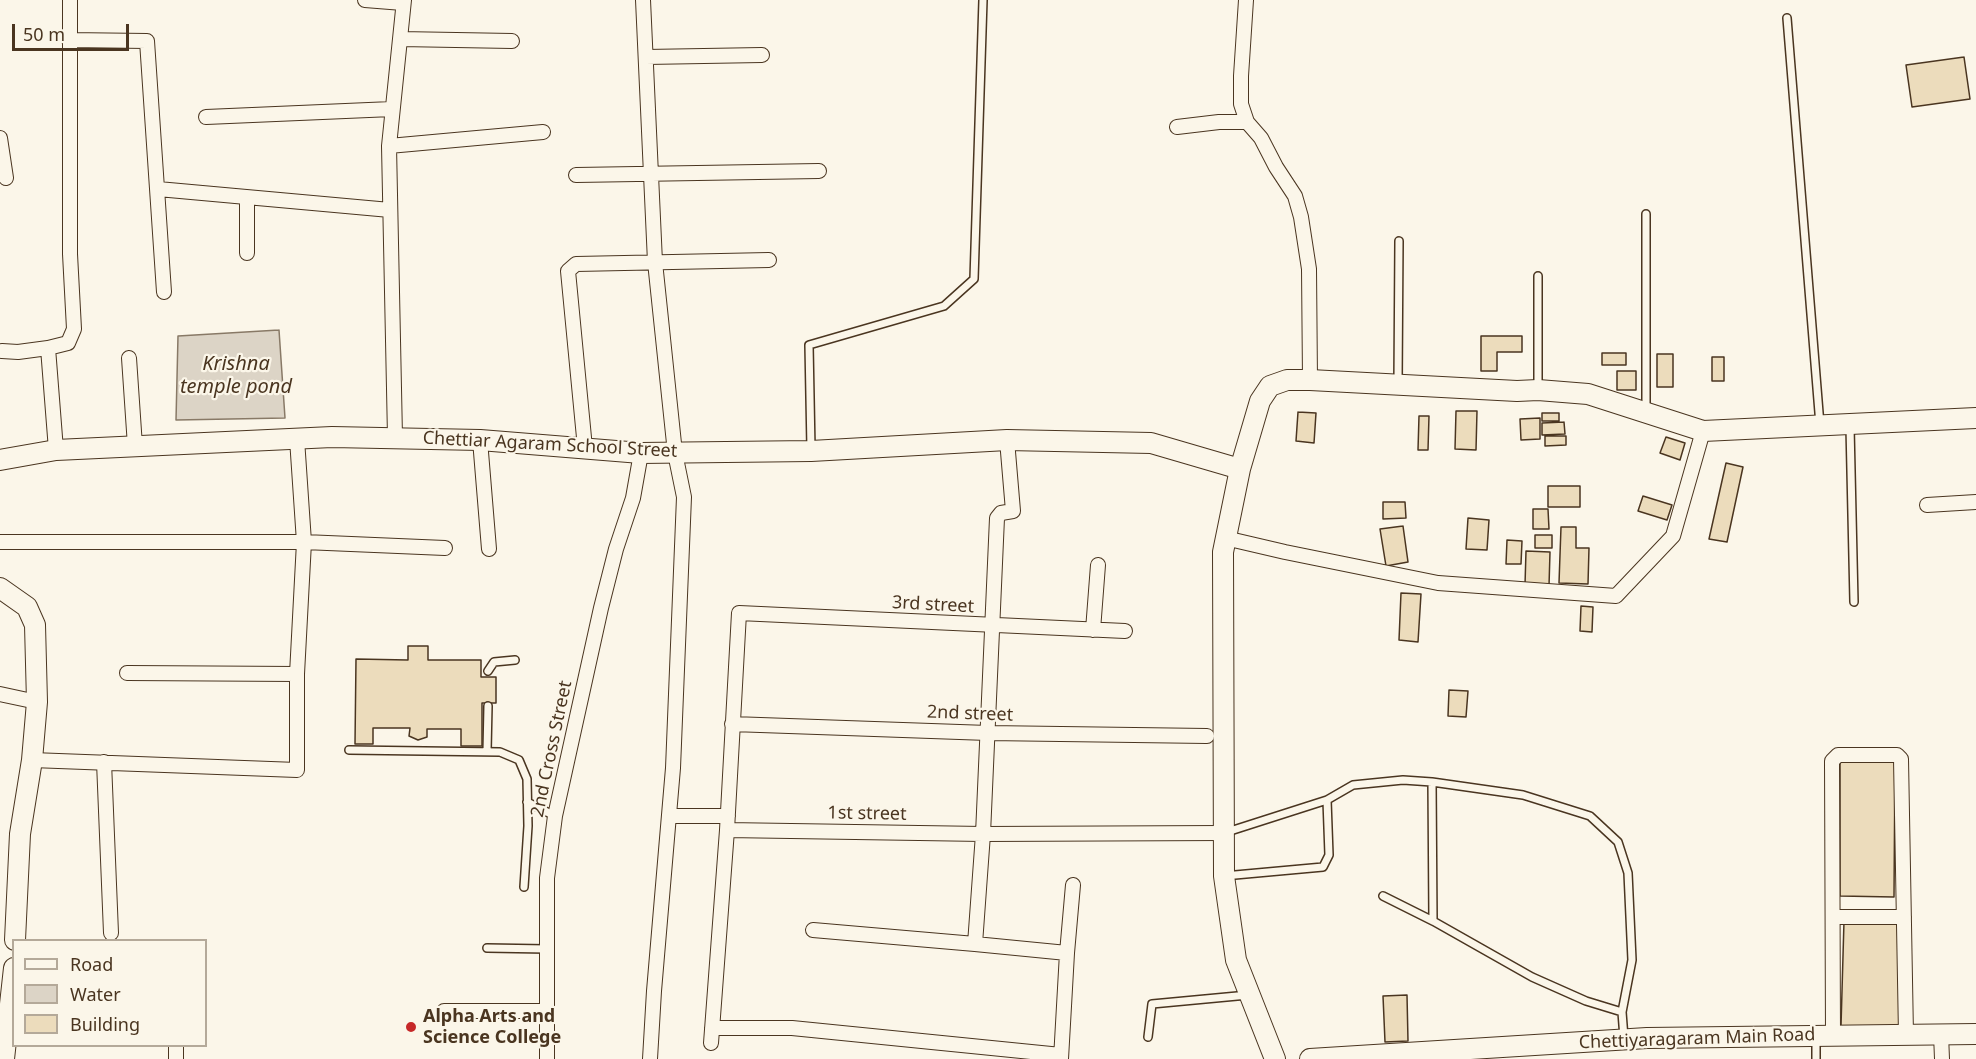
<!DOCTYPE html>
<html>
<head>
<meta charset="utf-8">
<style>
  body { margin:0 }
  #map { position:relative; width:1976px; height:1059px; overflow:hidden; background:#fbf6e9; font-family:"Noto Sans",sans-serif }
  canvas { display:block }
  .legend { position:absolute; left:12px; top:939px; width:195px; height:108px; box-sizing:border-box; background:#fbf6e9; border:2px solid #b4a999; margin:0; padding:8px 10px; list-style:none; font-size:18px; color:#4a3520 }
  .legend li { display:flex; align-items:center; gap:12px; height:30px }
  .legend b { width:30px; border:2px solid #b4a999 }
  .scale { position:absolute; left:12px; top:24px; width:117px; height:27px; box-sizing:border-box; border:3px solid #4a3520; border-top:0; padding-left:8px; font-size:18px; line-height:21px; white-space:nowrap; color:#4a3520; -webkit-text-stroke:4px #fbf6e9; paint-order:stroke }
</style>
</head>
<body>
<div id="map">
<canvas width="1976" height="1059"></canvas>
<ul class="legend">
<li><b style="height:8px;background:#fbf6e9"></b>Road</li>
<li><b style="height:16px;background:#dcd4c6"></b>Water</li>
<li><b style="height:16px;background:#ecdcbc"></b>Building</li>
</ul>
<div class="scale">50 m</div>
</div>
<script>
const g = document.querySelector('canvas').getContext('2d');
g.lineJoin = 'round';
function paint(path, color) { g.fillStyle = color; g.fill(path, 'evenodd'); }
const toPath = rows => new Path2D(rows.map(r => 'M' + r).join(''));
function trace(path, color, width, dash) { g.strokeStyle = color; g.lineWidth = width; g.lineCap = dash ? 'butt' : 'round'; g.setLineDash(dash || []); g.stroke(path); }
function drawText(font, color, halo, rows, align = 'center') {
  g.font = font + ' "Noto Sans",sans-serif'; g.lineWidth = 4.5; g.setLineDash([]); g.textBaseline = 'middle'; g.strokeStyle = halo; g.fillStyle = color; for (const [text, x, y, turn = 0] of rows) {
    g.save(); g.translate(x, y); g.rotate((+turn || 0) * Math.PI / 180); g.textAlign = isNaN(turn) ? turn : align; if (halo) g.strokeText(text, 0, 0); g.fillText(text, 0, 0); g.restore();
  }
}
const water = toPath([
  [279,330,285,418,176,420,178,336,279,330]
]);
const building = toPath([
  [1964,57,1970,99,1912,107,1906,65,1964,57],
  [1481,336,1522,336,1522,352,1497,352,1497,371,1481,371,1481,336],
  [1602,353,1626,353,1626,365,1602,365,1602,353],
  [1657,354,1673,354,1673,387,1657,387,1657,354],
  [1712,357,1724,357,1724,381,1712,381,1712,357],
  [1617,371,1636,371,1636,390,1617,390,1617,371],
  [1456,411,1477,411,1476,450,1455,449,1456,411],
  [1298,412,1316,413,1314,443,1296,441,1298,412],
  [1542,413,1559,413,1559,421,1542,421,1542,413],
  [1419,416,1429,416,1428,450,1418,450,1419,416],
  [1540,418,1540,439,1521,440,1520,419,1540,418],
  [1564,422,1565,434,1542,435,1542,423,1564,422],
  [1545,436,1566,436,1566,445,1545,446,1545,436],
  [1666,437,1685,443,1680,460,1660,453,1666,437],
  [1726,463,1743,467,1727,542,1709,539,1726,463],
  [1548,486,1580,486,1580,507,1548,507,1548,486],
  [1643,496,1672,505,1667,520,1638,511,1643,496],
  [1383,502,1405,502,1406,518,1383,519,1383,502],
  [1533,509,1548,509,1549,529,1533,529,1533,509],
  [1468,518,1489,520,1487,550,1466,549,1468,518],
  [1403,526,1408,562,1386,566,1380,529,1403,526],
  [1561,527,1576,527,1576,548,1589,548,1588,584,1559,583,1561,527],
  [1535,535,1552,535,1552,548,1535,548,1535,535],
  [1507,540,1522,541,1521,564,1506,564,1507,540],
  [1526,551,1550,552,1549,586,1525,585,1526,551],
  [1401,593,1421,594,1418,642,1399,640,1401,593],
  [1581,606,1593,607,1592,632,1580,631,1581,606],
  [408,646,428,646,428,660,481,660,481,677,496,677,496,703,482,703,482,746,461,746,461,729,427,729,427,737,418,740,409,736,410,728,373,728,373,744,355,744,356,659,408,660,408,646],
  [1449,690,1468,691,1466,717,1448,716,1449,690],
  [1840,760,1895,760,1894,897,1840,896,1840,760],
  [1844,921,1898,923,1900,1027,1841,1026,1844,921],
  [1407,995,1408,1041,1385,1042,1383,996,1407,995]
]);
const lane = toPath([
  [1787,18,1820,425],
  [1538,276,1538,388],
  [1398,382,1399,241],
  [1646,410,1646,214],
  [1850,427,1854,602],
  [811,449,809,345,944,306,974,279,983,0],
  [488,671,494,662,515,660],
  [349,750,500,752,519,760,527,779,528,826,524,887],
  [487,751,488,706],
  [1432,782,1433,921,1532,977,1586,1001,1622,1012,1624,1038],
  [1327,800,1353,785,1403,780,1432,782,1523,795,1590,816,1618,842,1628,873,1632,960,1622,1012],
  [527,802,555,816],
  [1224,876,1323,867,1329,855,1327,800,1227,832],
  [1383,896,1433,921],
  [487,948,547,949],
  [1148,1037,1152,1004,1248,995],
  [1816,1038,1816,1059]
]);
const street = toPath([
  [365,0,403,3],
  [643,0,655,262,675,453,684,497,673,768,654,991,650,1059],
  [1246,0,1241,76,1241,104,1247,122],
  [400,39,512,41],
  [69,40,147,41,164,292],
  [646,57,762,55],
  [206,117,392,109],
  [1177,127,1219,122,1247,122,1261,138,1276,167,1295,196,1301,217,1309,269,1310,380],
  [0,138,6,178],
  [389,146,543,132],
  [576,175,819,171],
  [158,189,390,210],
  [247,253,247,197],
  [48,348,68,343,74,329,70,254,70,0],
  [2,351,18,352,48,348,56,450],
  [129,358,135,446],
  [395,437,389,146,404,0],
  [480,440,489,549],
  [1007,440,1013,511,1001,513,997,518,983,834,975,944,1067,953,1061,1059],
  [585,448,568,271,576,264,769,260],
  [1927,505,1976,502],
  [1225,538,1285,552,1438,583,1616,596,1673,536,1703,431],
  [0,542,304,542,445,548],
  [1093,630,1098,565],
  [1125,631,739,613,727,830,983,834,1224,833],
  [127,673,297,674],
  [0,694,37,702],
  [732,724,988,733,1207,736],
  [32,760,297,770,297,674,304,542,297,439],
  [104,762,111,933],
  [669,816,728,816],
  [1834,917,1904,917],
  [813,930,975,944],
  [1067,953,1073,885],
  [444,1011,547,1011],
  [712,1028,792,1028,1061,1055],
  [1941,1034,1942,1059],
  [1833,1036,1832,761,1838,755,1897,755,1901,759,1906,1035],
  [711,1043,727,830],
  [176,1059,176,1046],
  [547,1059,547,878,555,816,601,608,616,549,633,498,641,453]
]);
const secondary = toPath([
  [0,460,56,450,332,437,480,440,641,453,811,451,1007,440,1151,443,1240,469],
  [0,588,27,607,35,625,37,702,32,760,20,834,15,940],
  [4,1059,14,968],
  [1275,1059,1236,960,1224,876,1223,552,1240,469,1260,401,1270,386,1287,380,1310,380,1517,391,1538,390,1588,394,1703,431,1976,418],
  [1310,1059,1647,1038,1976,1034]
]);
const markers = [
  [411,1027,6,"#c62828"]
];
const streetNames = [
  ["Chettiar Agaram School Street",550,445,3],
  ["3rd street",933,605,3],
  ["2nd street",970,714,2],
  ["2nd Cross Street",552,749,-78],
  ["1st street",867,814,1],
  ["Chettiyaragaram Main Road",1697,1039,-2]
];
const poiNames = [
  ["Alpha Arts and",423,1017],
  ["Science College",423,1038]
];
const waterNames = [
  ["Krishna",236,364],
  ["temple pond",236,387]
];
paint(water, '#dcd4c6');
trace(water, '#887966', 1.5);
paint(building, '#ecdcbc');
trace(building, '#4a3520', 1.5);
trace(lane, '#4a3520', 10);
trace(street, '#4a3520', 16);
trace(secondary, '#4a3520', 22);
trace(lane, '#fbf6e9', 7);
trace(street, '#fbf6e9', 14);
trace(secondary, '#fbf6e9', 20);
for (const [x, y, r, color] of markers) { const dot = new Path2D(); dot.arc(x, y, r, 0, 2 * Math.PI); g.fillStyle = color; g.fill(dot); trace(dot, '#fbf6e9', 2); }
drawText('18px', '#4a3520', '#fbf6e9', streetNames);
drawText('bold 18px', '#4a3520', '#fbf6e9', poiNames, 'left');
drawText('italic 20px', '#4a3520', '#fbf6e9', waterNames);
</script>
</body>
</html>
